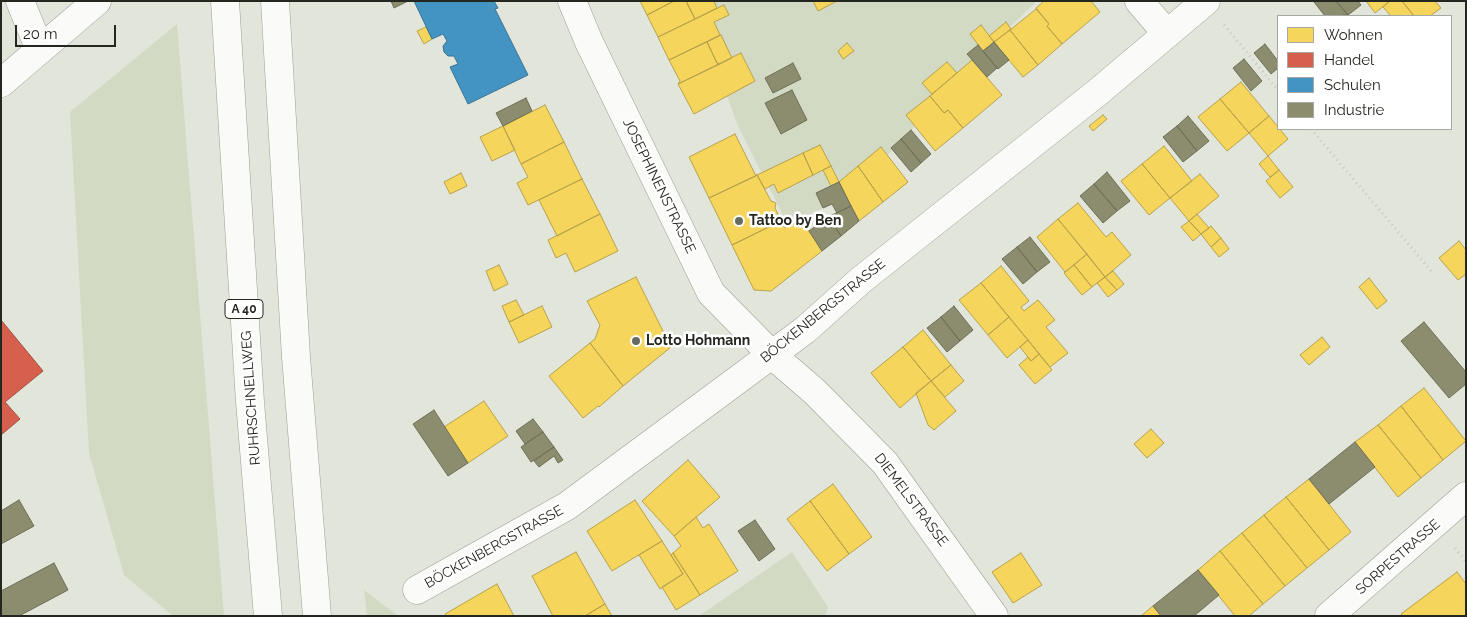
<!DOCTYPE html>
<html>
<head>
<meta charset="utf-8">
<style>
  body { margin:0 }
  #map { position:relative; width:1467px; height:617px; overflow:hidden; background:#e1e5da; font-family:Raleway,sans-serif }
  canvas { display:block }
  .frame { position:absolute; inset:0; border:2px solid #24271f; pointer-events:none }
  .legend { position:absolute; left:1277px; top:15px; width:175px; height:115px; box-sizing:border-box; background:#fff; border:1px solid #a7a9a5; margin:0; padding:6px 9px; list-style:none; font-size:15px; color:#24271f }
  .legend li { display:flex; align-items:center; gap:10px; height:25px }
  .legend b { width:25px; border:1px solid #a7a9a5 }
  .scale { position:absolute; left:15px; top:25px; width:101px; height:22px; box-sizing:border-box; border:2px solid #24271f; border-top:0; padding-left:6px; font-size:15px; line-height:18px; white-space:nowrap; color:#24271f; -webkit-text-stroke:4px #fff; paint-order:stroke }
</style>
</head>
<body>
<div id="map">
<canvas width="1467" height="617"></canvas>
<div class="frame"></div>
<ul class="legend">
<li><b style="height:14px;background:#f6d55c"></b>Wohnen</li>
<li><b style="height:14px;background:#d6604d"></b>Handel</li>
<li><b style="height:14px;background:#4393c3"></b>Schulen</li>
<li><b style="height:14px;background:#8c8c6e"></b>Industrie</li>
</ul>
<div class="scale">20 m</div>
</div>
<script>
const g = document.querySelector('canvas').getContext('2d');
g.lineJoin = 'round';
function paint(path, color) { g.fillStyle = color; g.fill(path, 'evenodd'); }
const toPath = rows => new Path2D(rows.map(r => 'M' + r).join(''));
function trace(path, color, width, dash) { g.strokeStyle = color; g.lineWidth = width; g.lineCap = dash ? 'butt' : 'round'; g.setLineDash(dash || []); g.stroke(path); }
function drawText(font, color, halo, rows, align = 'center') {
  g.font = font + ' Raleway,sans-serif'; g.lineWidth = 5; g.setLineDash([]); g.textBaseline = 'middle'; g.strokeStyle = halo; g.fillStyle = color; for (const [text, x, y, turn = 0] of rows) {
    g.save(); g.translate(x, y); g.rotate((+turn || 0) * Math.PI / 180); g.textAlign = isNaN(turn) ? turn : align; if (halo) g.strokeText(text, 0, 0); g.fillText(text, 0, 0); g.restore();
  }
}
const green = toPath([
  [692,1,1032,1,1035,3,995,41,850,195,788,225,738,126],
  [177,24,224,616,173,616,124,575,89,453,70,112],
  [792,552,828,607,825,616,699,616],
  [364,590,398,616,367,616]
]);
const homes = toPath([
  [640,1,674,1,647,15,640,1],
  [674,1,686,1,695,19,658,37,647,15,674,1],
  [686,1,714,1,717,8,695,19,686,1],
  [813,1,837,1,818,11,813,1],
  [1044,1,1091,1,1100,12,1062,44,1047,26,1049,24,1036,8,1044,1],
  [1366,1,1390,1,1375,13,1366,1],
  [1390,1,1402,1,1414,16,1391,16,1383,7,1390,1],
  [1402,1,1435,1,1441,8,1430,16,1414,16,1402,1],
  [724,5,729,15,714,22,720,35,669,60,658,37,724,5],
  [1036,9,1049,24,1047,26,1062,44,1038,65,1010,30,1036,9],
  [1006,22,1011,29,994,42,989,36,1006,22],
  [981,25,994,42,983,51,970,34,981,25],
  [426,27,432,39,424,44,417,31,426,27],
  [1010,30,1038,65,1023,77,994,42,1010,30],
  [721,35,732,58,720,64,717,63,707,42,721,35],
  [707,42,717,63,720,64,678,84,680,81,669,60,707,42],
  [847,43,854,51,843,59,838,51,847,43],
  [741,53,755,81,694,114,678,84,741,53],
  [972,60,1002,95,963,128,948,110,944,113,930,96,972,60],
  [947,62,957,73,932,94,922,83,947,62],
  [1241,82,1269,116,1249,133,1220,99,1241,82],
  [930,96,944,113,948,110,963,128,935,151,906,115,930,96],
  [1220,99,1249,133,1227,151,1198,117,1220,99],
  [545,105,564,142,521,164,503,126,545,105],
  [1103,115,1107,119,1093,131,1089,126,1103,115],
  [1269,116,1288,139,1268,156,1249,133,1269,116],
  [503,126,515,150,492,161,480,137,503,126],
  [735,134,756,176,709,198,689,157,735,134],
  [564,142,582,179,528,205,517,183,528,177,521,164,564,142],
  [820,145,831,166,813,175,803,153,820,145],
  [1164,146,1192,181,1170,198,1142,164,1164,146],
  [881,147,908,182,883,202,858,166,881,147],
  [803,153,813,175,778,193,774,184,765,189,757,175,803,153],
  [1268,156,1279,170,1270,177,1259,164,1268,156],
  [1142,164,1170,198,1149,215,1121,181,1142,164],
  [831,166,839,182,831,186,823,170,831,166],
  [858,166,883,202,859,221,839,182,858,166],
  [1279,170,1293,187,1280,198,1266,181,1279,170],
  [461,173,467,186,450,194,444,182,461,173],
  [1200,174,1219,196,1189,221,1170,198,1200,174],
  [757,175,771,201,776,203,775,208,781,221,732,245,709,198,757,175],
  [582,179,600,214,557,236,539,200,582,179],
  [1078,203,1106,237,1112,232,1131,255,1105,277,1058,219,1078,203],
  [600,214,618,251,575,272,566,253,556,258,548,240,600,214],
  [1197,214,1209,228,1201,234,1189,221,1197,214],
  [1058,219,1087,254,1065,272,1037,237,1058,219],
  [802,220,822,251,771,291,754,290,732,245,781,221,785,228,802,220],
  [1189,221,1201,234,1193,241,1181,227,1189,221],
  [1211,226,1221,238,1211,247,1201,234,1211,226],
  [1221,238,1229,249,1219,257,1211,247,1221,238],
  [1459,241,1466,250,1466,274,1458,280,1439,258,1459,241],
  [1087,254,1105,277,1092,287,1074,265,1087,254],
  [499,265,508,284,494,291,486,271,499,265],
  [1074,265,1092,287,1082,295,1064,273,1074,265],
  [1001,266,1029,301,1021,307,1024,311,1038,300,1055,320,1046,327,1068,353,1050,367,981,283,1001,266],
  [1113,271,1124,284,1117,290,1105,277,1113,271],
  [636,277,671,347,623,386,590,343,595,339,600,325,587,301,636,277],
  [1105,277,1117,290,1108,297,1097,283,1105,277],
  [1369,278,1387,301,1377,309,1359,287,1369,278],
  [981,283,1009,317,988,335,959,300,981,283],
  [516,300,524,315,509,322,502,306,516,300],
  [542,306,552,327,519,343,509,322,542,306],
  [1009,317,1028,340,1007,358,988,335,1009,317],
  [923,330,951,365,931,381,903,347,923,330],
  [1322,337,1330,347,1309,365,1300,355,1322,337],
  [1028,340,1039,354,1031,361,1020,347,1028,340],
  [590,343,623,386,599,407,598,406,583,418,549,376,590,343],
  [903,347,931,381,900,408,871,373,903,347],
  [1039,354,1052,370,1035,384,1019,365,1028,357,1031,361,1039,354],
  [951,365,964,381,945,397,931,381,951,365],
  [931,381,956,411,934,430,928,425,916,393,931,381],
  [1424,388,1466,441,1443,460,1401,406,1424,388],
  [484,401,508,436,468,463,444,427,484,401],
  [1401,406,1443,460,1421,478,1378,425,1401,406],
  [1378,425,1421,478,1398,497,1355,442,1378,425],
  [1151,429,1164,443,1147,458,1134,444,1151,429],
  [688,460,720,497,674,536,642,501,688,460],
  [1309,479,1351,532,1329,550,1286,497,1309,479],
  [833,484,872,537,849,554,810,501,833,484],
  [1286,497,1329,550,1307,568,1264,515,1286,497],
  [635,500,662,541,612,571,587,531,635,500],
  [810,501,849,554,827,571,787,519,810,501],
  [1264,515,1307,568,1285,586,1242,533,1264,515],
  [696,517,703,528,709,524,738,571,700,595,673,553,681,546,674,536,696,517],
  [1242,533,1285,586,1263,604,1220,551,1242,533],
  [662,541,683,574,660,589,639,555,662,541],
  [1220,551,1263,604,1249,616,1235,616,1198,570,1220,551],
  [576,552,605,604,585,616,553,616,532,576,576,552],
  [673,553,700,595,676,610,662,587,683,574,671,555,673,553],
  [1021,553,1042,585,1013,603,992,572,1021,553],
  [1457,572,1466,584,1466,616,1403,616,1401,614,1457,572],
  [497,584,514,616,447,616,445,614,497,584],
  [605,604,612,616,585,616,605,604],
  [1153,606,1161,616,1141,616,1153,606]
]);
const shops = toPath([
  [1,320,43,371,5,402,20,419,1,435,1,320]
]);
const schools = toPath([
  [414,1,494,1,498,8,495,9,528,75,468,104,450,67,458,64,454,56,448,56,444,52,443,46,447,41,443,34,432,39,414,1]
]);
const industry = toPath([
  [391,1,408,1,394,8,391,1],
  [1315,1,1336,1,1348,15,1325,16,1314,2,1315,1],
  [1336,1,1358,1,1361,5,1348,15,1336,1],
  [994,42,1009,60,998,69,983,51,994,42],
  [1265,44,1278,61,1278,68,1271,74,1254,53,1265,44],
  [978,45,997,68,987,77,967,54,978,45],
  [1244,59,1262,81,1251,91,1233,68,1244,59],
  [793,63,801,79,773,93,765,78,793,63],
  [792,90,807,120,781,134,765,103,792,90],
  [526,98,532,111,503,126,496,113,526,98],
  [1188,116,1209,141,1197,151,1177,126,1188,116],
  [1177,126,1197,151,1183,162,1163,137,1177,126],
  [911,130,931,154,921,163,901,139,911,130],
  [901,139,921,163,911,172,891,148,901,139],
  [1107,172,1130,201,1117,211,1094,184,1107,172],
  [839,182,851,206,837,213,832,204,823,208,816,193,839,182],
  [1094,184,1117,211,1103,223,1080,196,1094,184],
  [851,206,859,221,841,236,828,217,851,206],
  [828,217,841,236,822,251,809,231,828,217],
  [1030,237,1050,262,1037,272,1017,247,1030,237],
  [1017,247,1037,272,1023,284,1002,259,1017,247],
  [954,306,973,330,960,341,941,317,954,306],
  [941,317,960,341,947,352,927,328,941,317],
  [1424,322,1466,372,1466,384,1449,398,1401,341,1424,322],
  [434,410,468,463,448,476,413,424,434,410],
  [533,419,543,432,525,444,516,431,533,419],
  [543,432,554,447,531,462,521,447,543,432],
  [1355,442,1375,467,1329,504,1309,479,1355,442],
  [554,447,563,460,558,463,554,456,539,467,534,461,554,447],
  [19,500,34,526,1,544,1,511,19,500],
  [755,520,775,549,759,561,738,531,755,520],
  [54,563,68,590,19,616,1,616,1,591,54,563],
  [1198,570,1219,595,1194,616,1161,616,1153,606,1198,570]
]);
const path = toPath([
  [1224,25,1278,90],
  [1311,129,1432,272],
  [1455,548,1466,562]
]);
const minor = toPath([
  [20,1,40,50],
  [572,1,589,42,711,293,771,354,815,392,885,463,994,616],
  [1139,1,1167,34],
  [1,83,97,1],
  [417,590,567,506,805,330,861,280,1098,92,1206,1],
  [1329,616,1466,496]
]);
const highway = toPath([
  [225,1,250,402,268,616],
  [275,1,296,357,317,616]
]);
const markers = [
  [739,221,5,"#666a60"],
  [636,341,5,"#666a60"]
];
const shields = [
  [244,309,38]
];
const shieldNames = [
  ["A 40",244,309]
];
const streetNames = [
  ["JOSEPHINENSTRASSE",659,186,64],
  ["BÖCKENBERGSTRASSE",823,311,-39],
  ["RUHRSCHNELLWEG",251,398,-94],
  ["DIEMELSTRASSE",911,500,53],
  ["BÖCKENBERGSTRASSE",494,547,-29],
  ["SORPESTRASSE",1398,557,-41]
];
const poiNames = [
  ["Tattoo by Ben",749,221],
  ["Lotto Hohmann",646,341]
];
paint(green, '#d3dac4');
paint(homes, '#f6d55c');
trace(homes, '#b7a14a', 1);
paint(shops, '#d6604d');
trace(shops, '#a14f3f', 1);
paint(schools, '#4393c3');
trace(schools, '#3a7392', 1);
paint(industry, '#8c8c6e');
trace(industry, '#6d6e56', 1);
trace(minor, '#9b9f96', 29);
trace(highway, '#9b9f96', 29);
trace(path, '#c6c7c4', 3, [1, 4]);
trace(minor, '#fafbf9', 28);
trace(highway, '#fafbf9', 28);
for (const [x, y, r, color] of markers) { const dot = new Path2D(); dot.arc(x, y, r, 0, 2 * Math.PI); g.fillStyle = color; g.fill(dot); trace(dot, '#fff', 2); }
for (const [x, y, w] of shields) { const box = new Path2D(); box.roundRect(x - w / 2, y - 9.5, w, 19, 4); g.fillStyle = '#fff'; g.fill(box); trace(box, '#24271f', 1); }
drawText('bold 12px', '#24271f', null, shieldNames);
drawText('14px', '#24271f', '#fff', streetNames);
drawText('bold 14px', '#24271f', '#fff', poiNames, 'left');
</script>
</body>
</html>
